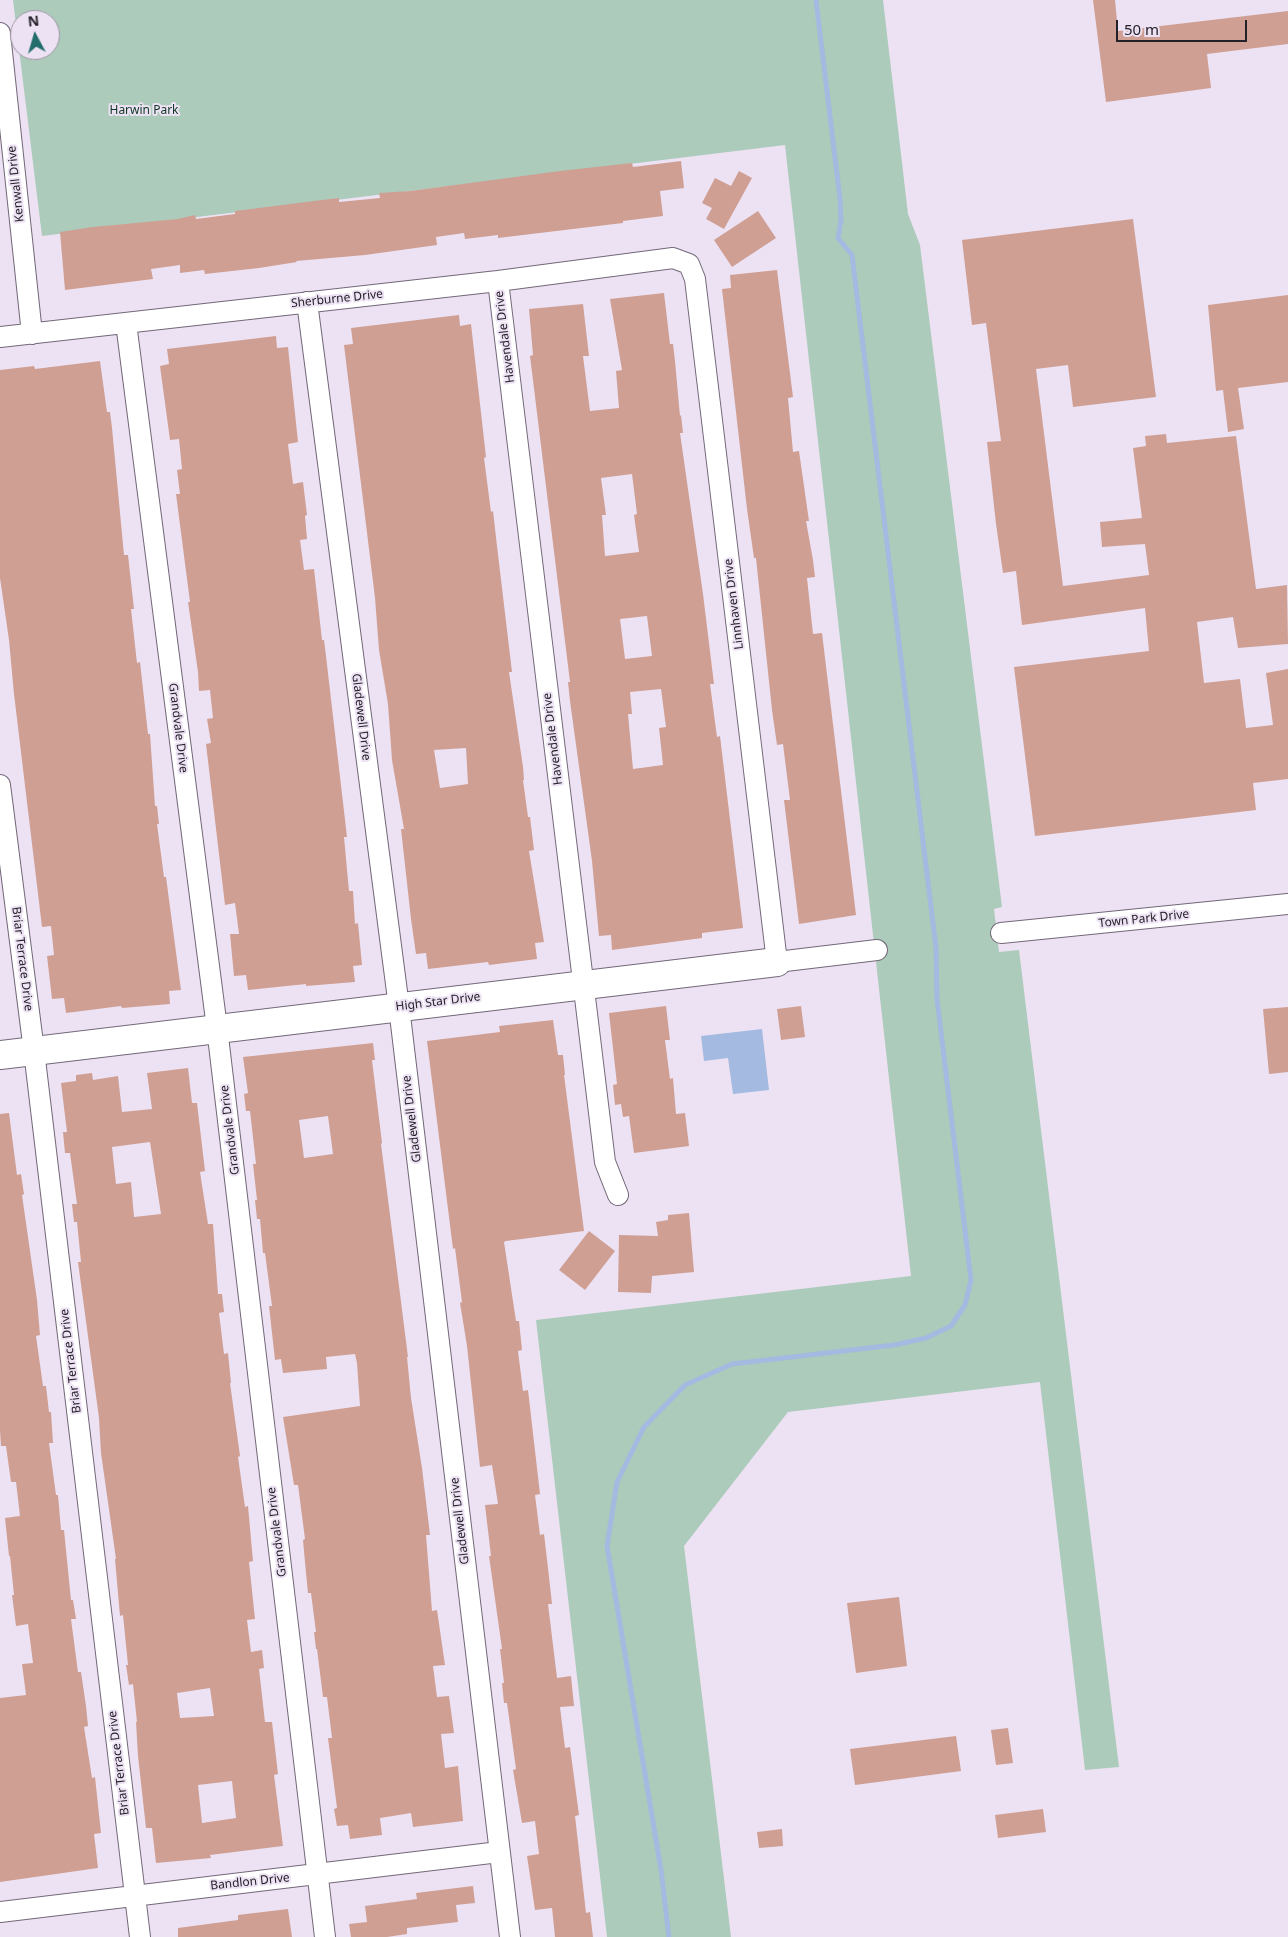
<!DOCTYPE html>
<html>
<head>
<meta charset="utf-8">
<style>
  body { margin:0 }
  #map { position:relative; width:1288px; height:1937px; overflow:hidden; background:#ede2f4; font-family:"Noto Sans",sans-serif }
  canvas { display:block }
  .north { position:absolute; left:10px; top:10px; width:50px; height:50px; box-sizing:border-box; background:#ede2f4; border:1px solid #9d95a2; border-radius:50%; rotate:354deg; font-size:14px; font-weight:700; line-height:20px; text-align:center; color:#252128 }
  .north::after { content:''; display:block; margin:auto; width:18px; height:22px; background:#236e6c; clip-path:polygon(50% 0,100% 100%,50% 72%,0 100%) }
  .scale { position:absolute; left:1116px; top:20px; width:131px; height:22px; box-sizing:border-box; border:2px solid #252128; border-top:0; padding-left:6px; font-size:15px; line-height:18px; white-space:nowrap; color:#252128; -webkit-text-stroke:4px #ede2f4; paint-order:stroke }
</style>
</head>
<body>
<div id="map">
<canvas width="1288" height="1937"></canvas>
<div class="north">N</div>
<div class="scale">50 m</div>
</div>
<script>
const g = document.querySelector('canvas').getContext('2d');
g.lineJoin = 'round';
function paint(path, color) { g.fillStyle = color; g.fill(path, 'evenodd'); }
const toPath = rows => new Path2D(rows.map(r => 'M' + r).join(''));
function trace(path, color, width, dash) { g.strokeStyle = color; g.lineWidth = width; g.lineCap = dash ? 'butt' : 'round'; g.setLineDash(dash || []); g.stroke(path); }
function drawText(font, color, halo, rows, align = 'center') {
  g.font = font + ' "Noto Sans",sans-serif'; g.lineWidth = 4; g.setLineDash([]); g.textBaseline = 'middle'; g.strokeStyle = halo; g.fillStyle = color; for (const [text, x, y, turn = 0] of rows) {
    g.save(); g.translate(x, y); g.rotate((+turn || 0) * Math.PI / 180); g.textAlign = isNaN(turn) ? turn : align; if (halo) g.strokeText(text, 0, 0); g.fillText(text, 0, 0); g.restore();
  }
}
const green = toPath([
  [13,0,883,0,908,214,920,245,1002,907,994,909,999,952,1019,950,1119,1767,1085,1770,1040,1382,788,1412,684,1546,731,1937,607,1937,536,1320,911,1276,785,145,42,236],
  [20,20,50,20,50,50,20,50]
]);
const water = toPath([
  [762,1029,769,1090,733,1094,728,1058,704,1061,701,1036]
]);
const stream = toPath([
  [669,1937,661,1870,607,1546,617,1482,644,1427,685,1385,732,1364,894,1345,926,1338,951,1326,965,1305,971,1280,937,999,936,948,852,255,838,238,841,220,840,199,816,0]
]);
const building = toPath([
  [1093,0,1115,0,1118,31,1288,11,1288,44,1207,54,1211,88,1106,102],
  [681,161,684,188,660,191,663,216,623,221,623,223,498,238,498,235,465,239,464,233,436,237,437,245,365,255,296,261,297,262,259,268,205,274,204,270,180,273,180,265,151,269,153,279,65,290,60,232,93,227,178,219,195,215,196,219,235,214,235,211,322,200,339,198,339,202,380,198,379,193,410,191,560,171,632,163,633,167],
  [739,171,752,178,724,229,706,219,712,208,702,203,715,178,731,186],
  [758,211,776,238,732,267,714,240],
  [1133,219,1156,397,1073,407,1068,365,1036,369,1063,586,1149,575,1145,544,1102,547,1100,522,1142,518,1133,448,1146,446,1145,436,1166,434,1167,443,1236,436,1256,589,1287,585,1288,644,1238,648,1233,617,1197,622,1204,683,1240,679,1246,728,1273,725,1266,673,1288,669,1288,779,1253,783,1256,810,1035,836,1014,667,1149,651,1145,608,1022,625,1016,571,1003,573,996,524,987,442,1001,441,986,323,972,325,962,240],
  [777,270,793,397,788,398,793,452,799,451,809,521,806,521,813,560,815,577,807,578,813,634,822,633,856,915,799,924,784,800,790,800,783,744,777,745,772,710,756,558,754,558,747,509,722,289,731,288,730,275],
  [664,293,670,344,673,344,675,361,680,416,681,415,683,433,680,433,703,594,714,684,710,684,717,737,720,736,743,928,702,933,702,938,612,950,611,935,599,936,592,861,570,701,568,682,570,682,530,356,533,355,529,309,583,304,589,356,583,356,590,411,619,408,616,371,622,370,610,299],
  [632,474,637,514,634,515,639,552,605,556,602,515,606,515,601,478],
  [647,616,652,656,625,659,620,619],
  [661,689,666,727,659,728,663,765,633,769,628,714,632,714,630,692],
  [1288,295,1288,382,1238,388,1244,429,1228,432,1223,390,1216,391,1208,305],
  [459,315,460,326,471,324,486,457,484,458,491,512,493,511,497,546,512,672,509,672,523,767,524,780,523,780,528,817,530,817,534,850,529,851,544,942,535,943,537,959,489,965,488,962,428,969,426,953,416,954,411,919,401,829,404,829,392,760,388,704,379,650,375,598,344,345,353,344,351,328],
  [466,748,468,784,440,788,434,750],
  [276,336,277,348,288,347,298,442,288,444,293,484,303,482,307,515,305,516,307,539,300,540,304,570,314,569,322,640,324,640,326,656,347,837,344,837,349,891,353,891,355,924,358,923,362,965,353,966,355,982,306,986,306,984,248,990,246,975,234,976,230,934,239,934,235,903,225,905,206,744,211,743,207,719,213,718,210,690,199,691,198,672,188,602,190,602,176,494,180,494,177,470,182,469,179,439,170,440,160,366,169,364,167,349],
  [100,361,107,412,110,412,112,428,124,555,128,555,134,609,131,609,137,663,140,662,148,734,150,734,155,806,157,806,159,824,157,824,164,877,166,877,181,990,169,991,170,1004,122,1008,121,1006,66,1013,64,998,52,999,47,956,54,955,51,926,42,927,14,694,9,640,0,578,0,370,34,366,35,369],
  [666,1006,670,1040,665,1040,670,1079,673,1078,676,1114,685,1113,689,1146,634,1153,629,1116,623,1117,621,1104,615,1105,613,1085,617,1084,609,1013],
  [801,1006,805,1037,781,1040,777,1009],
  [1288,1007,1288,1072,1269,1074,1263,1009],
  [553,1020,558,1055,563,1055,565,1075,564,1075,584,1231,506,1241,504,1242,516,1321,519,1321,522,1350,518,1351,523,1391,528,1390,540,1494,535,1495,540,1535,544,1534,548,1568,552,1604,548,1604,557,1678,571,1676,574,1706,560,1707,565,1748,570,1747,579,1815,575,1816,586,1913,590,1912,593,1937,555,1937,552,1908,535,1910,527,1856,539,1854,535,1821,522,1823,513,1770,516,1769,507,1703,504,1703,502,1683,504,1683,500,1649,502,1649,489,1556,491,1556,485,1505,498,1504,492,1465,480,1467,467,1346,460,1303,462,1302,455,1248,453,1249,427,1041,500,1032,499,1026],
  [373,1043,375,1060,372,1060,382,1143,381,1144,408,1357,407,1357,411,1398,422,1468,430,1535,426,1535,432,1611,437,1610,445,1665,433,1666,437,1697,449,1696,454,1733,441,1734,445,1768,458,1766,463,1821,413,1827,411,1813,380,1818,382,1835,350,1839,348,1825,337,1826,334,1809,337,1808,328,1738,332,1738,327,1697,323,1697,317,1649,316,1649,314,1632,316,1632,311,1593,308,1593,306,1573,303,1540,305,1539,298,1485,294,1485,283,1417,360,1406,357,1363,355,1354,326,1357,327,1369,283,1373,281,1359,275,1360,269,1306,272,1306,265,1253,263,1253,260,1219,257,1219,255,1200,257,1200,253,1164,256,1164,250,1111,246,1111,244,1094,248,1093,243,1057],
  [328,1116,333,1154,304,1158,299,1120],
  [188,1068,192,1103,197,1103,205,1171,200,1172,208,1224,213,1224,218,1294,222,1294,224,1312,219,1313,224,1354,228,1353,231,1383,230,1383,240,1456,238,1457,245,1507,248,1506,253,1561,249,1562,255,1619,247,1620,251,1652,262,1650,264,1668,259,1669,265,1722,272,1722,278,1774,274,1775,283,1846,210,1855,211,1858,156,1863,152,1828,146,1828,138,1756,136,1722,137,1722,133,1684,129,1685,126,1665,128,1665,123,1615,120,1616,115,1559,116,1559,101,1453,99,1418,78,1262,81,1262,77,1222,74,1222,72,1204,77,1204,70,1153,65,1153,63,1132,67,1132,61,1083,76,1081,76,1075,92,1073,93,1080,118,1076,122,1112,152,1109,147,1073],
  [150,1142,161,1214,134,1217,131,1182,116,1184,112,1147],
  [210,1688,214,1716,180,1718,177,1693],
  [232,1781,236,1818,202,1823,198,1785],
  [9,1113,17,1175,21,1174,24,1194,22,1195,37,1300,40,1335,36,1336,43,1386,46,1386,49,1412,51,1412,53,1443,49,1443,56,1495,58,1495,61,1530,64,1530,71,1600,73,1600,76,1619,71,1619,78,1672,81,1672,86,1706,88,1726,84,1727,92,1778,95,1777,101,1833,94,1834,98,1868,0,1882,0,1698,26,1695,22,1664,33,1663,28,1624,16,1626,12,1595,14,1595,10,1556,9,1556,5,1518,20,1516,16,1482,11,1482,6,1446,1,1446,0,1430,0,1114],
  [689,1213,694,1272,652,1276,651,1293,618,1292,619,1235,658,1236,656,1222,668,1220,668,1215],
  [589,1231,615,1251,585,1290,559,1270],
  [899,1597,907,1666,856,1673,847,1603],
  [1008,1728,1013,1763,996,1765,991,1730],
  [956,1736,961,1771,855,1785,850,1749],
  [1043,1809,1046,1832,998,1838,995,1815],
  [782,1829,783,1846,759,1848,757,1832],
  [473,1886,475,1903,456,1905,458,1922,407,1928,407,1934,387,1937,351,1937,349,1924,367,1922,365,1906,417,1899,416,1893],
  [288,1909,292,1937,178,1937,178,1928,238,1920,238,1915]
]);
const street = toPath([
  [0,33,32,334],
  [498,281,605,1162,618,1195],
  [307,302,399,1007,510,1937],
  [126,323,217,1028,325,1937],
  [0,337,498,281,673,258,689,264,695,279,777,962,877,950],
  [0,785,34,1051,140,1937],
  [1001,933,1288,904],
  [0,1912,499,1852]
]);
const secondary = toPath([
  [0,1055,777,962]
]);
const parkNames = [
  ["Harwin Park",144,111]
];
const streetNames = [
  ["Kenwall Drive",16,184,-96],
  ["Sherburne Drive",337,299,-6],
  ["Havendale Drive",505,337,-97],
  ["Linnhaven Drive",734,604,-97],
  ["Gladewell Drive",361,717,83],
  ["Grandvale Drive",178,728,83],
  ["Havendale Drive",553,739,-97],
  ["Town Park Drive",1144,919,-6],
  ["Briar Terrace Drive",22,959,83],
  ["High Star Drive",438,1002,-7],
  ["Gladewell Drive",412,1119,-97],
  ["Grandvale Drive",230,1130,-97],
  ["Briar Terrace Drive",71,1361,-97],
  ["Gladewell Drive",460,1521,-97],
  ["Grandvale Drive",277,1532,-97],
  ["Briar Terrace Drive",119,1763,-97],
  ["Bandlon Drive",250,1882,-6]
];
paint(green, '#accbba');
paint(water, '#a4bae0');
trace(stream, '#a4bae0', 5);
paint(building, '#cf9f93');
trace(street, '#726878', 22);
trace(secondary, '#726878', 30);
trace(street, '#fff', 20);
trace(secondary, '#fff', 28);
drawText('12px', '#0e3523', '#ede2f4', parkNames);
drawText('12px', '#252128', '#ede2f4', streetNames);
</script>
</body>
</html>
